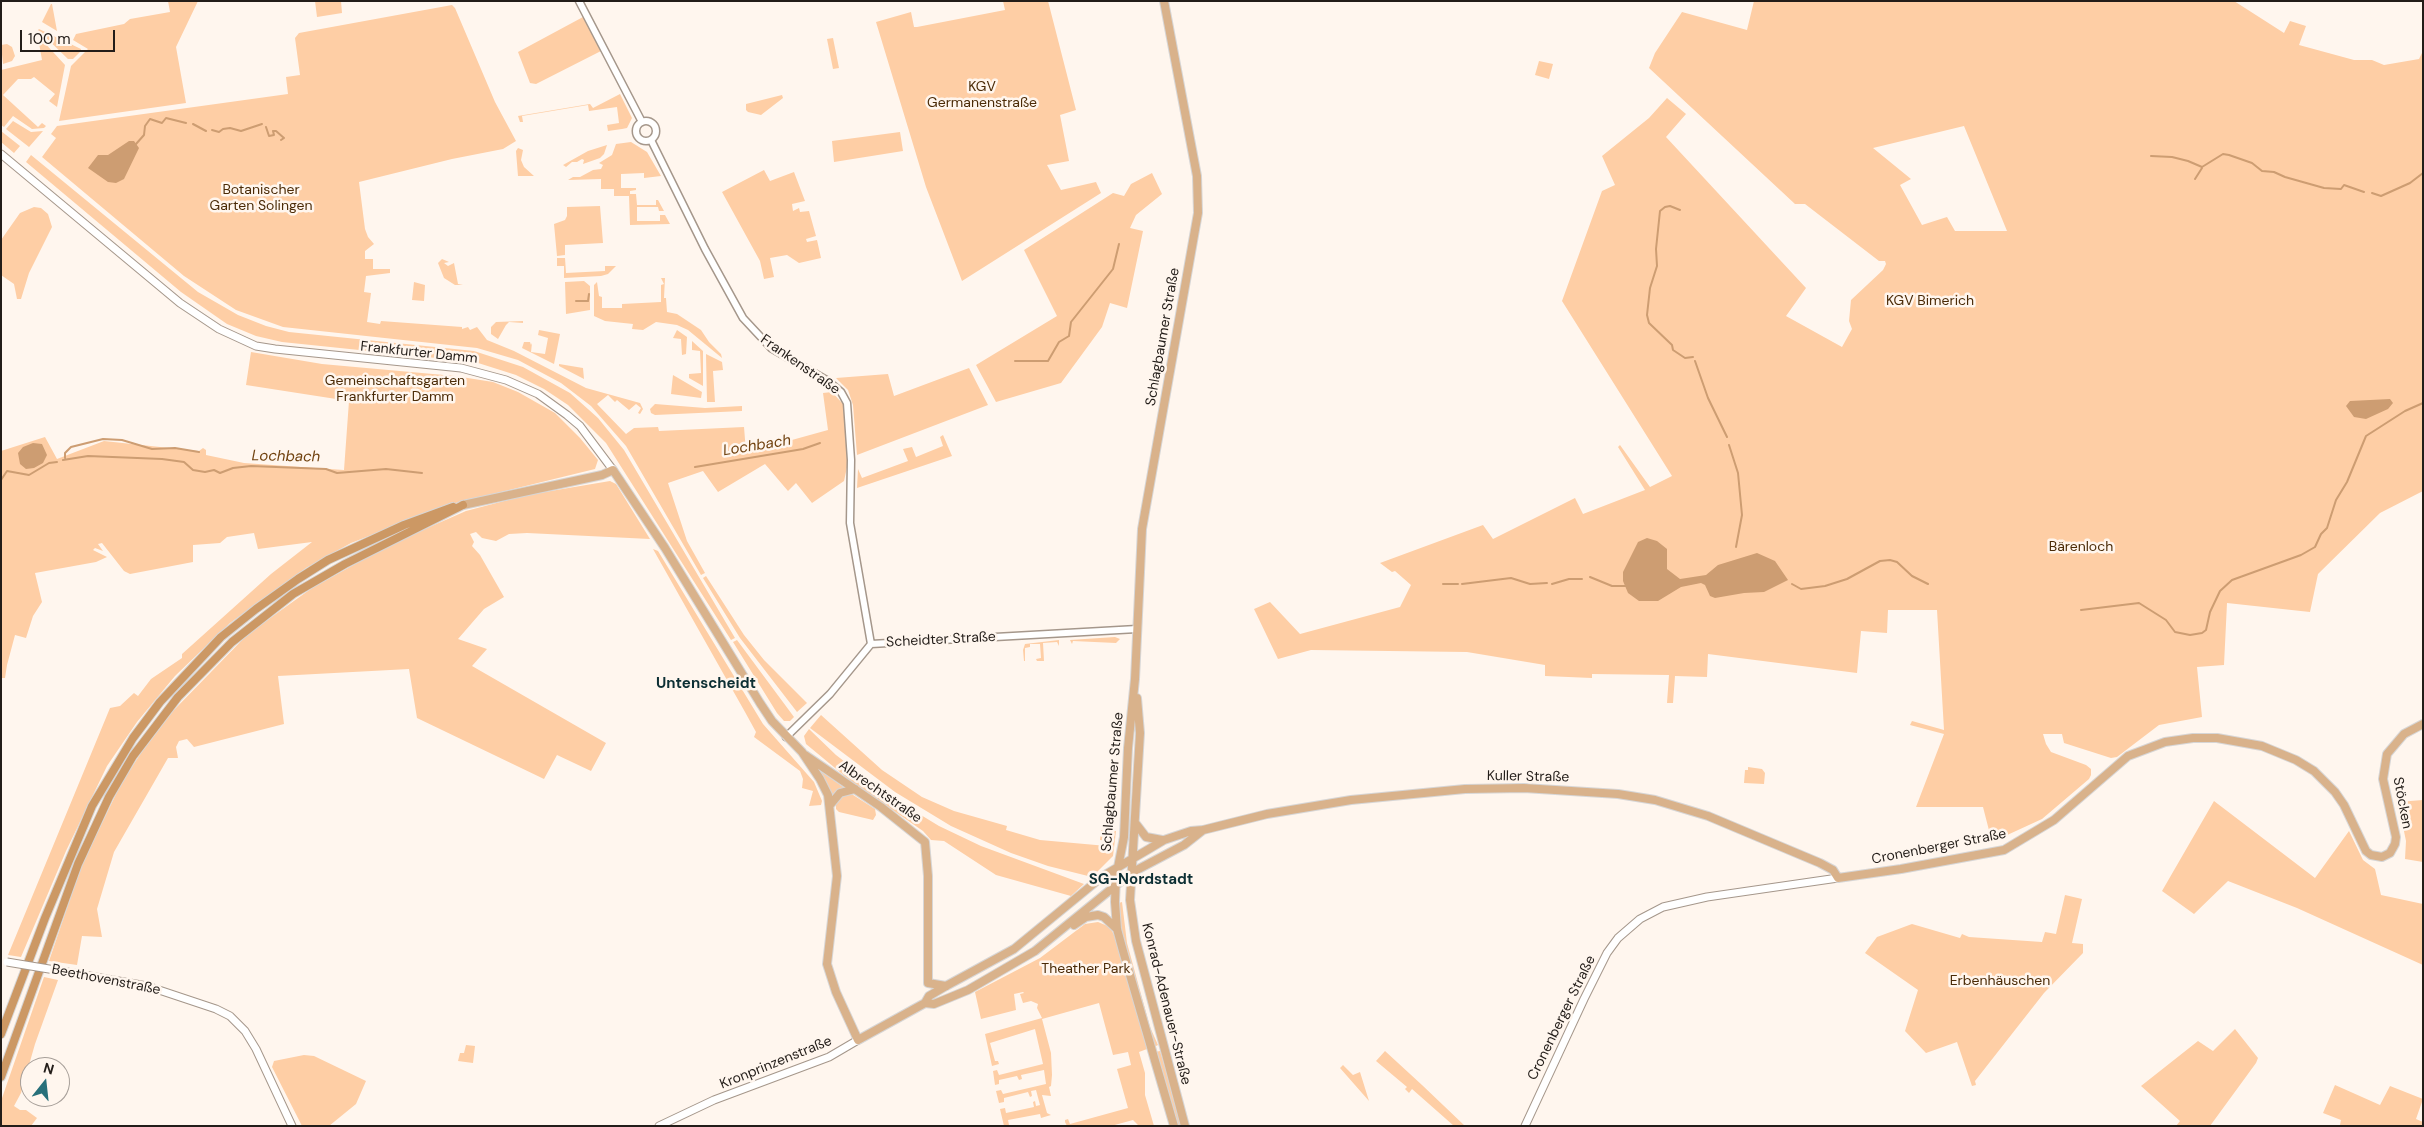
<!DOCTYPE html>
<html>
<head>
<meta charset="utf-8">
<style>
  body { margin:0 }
  #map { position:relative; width:2424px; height:1127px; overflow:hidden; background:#fff6ee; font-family:"DM Sans",sans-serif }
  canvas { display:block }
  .frame { position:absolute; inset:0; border:2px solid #231d19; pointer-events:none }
  .north { position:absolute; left:20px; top:1057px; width:50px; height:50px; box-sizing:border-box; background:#fff6ee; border:1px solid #a79f99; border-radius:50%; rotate:16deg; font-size:14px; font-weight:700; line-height:20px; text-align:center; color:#231d19 }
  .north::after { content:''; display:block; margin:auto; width:18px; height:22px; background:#28707a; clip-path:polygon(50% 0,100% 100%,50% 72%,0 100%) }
  .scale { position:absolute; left:20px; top:30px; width:95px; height:22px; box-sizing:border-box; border:2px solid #231d19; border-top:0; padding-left:6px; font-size:15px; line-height:18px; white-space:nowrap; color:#231d19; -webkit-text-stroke:4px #fff6ee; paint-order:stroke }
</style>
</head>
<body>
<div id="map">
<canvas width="2424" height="1127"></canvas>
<div class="frame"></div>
<div class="north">N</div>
<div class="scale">100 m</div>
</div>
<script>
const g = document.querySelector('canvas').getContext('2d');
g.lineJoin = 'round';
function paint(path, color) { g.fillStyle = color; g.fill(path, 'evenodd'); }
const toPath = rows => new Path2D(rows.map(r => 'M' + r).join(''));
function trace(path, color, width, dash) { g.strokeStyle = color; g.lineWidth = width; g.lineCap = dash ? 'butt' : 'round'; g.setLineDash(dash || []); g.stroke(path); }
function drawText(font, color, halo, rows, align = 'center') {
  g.font = font + ' "DM Sans",sans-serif'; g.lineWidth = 5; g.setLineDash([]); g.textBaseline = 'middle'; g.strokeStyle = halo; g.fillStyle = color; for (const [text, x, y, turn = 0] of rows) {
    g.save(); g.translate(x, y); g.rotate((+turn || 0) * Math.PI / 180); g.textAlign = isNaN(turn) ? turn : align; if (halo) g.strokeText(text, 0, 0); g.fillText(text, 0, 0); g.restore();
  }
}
const green = toPath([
  [168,1,198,1,176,47,186,103,59,121,71,66,88,49,73,40,76,34,124,24,130,19,170,12],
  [315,1,341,1,342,13,317,17],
  [1003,1,1048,1,1076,110,1060,115,1069,161,1047,165,1061,190,1096,182,1101,193,962,281,926,187,876,22,911,12,914,27,917,27,1005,10],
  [1754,1,2234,1,2284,33,2290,21,2306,26,2299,45,2354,60,2372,60,2384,65,2419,59,2423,51,2423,491,2380,513,2318,574,2310,612,2227,603,2224,665,2197,667,2202,717,2159,725,2117,757,2111,758,2064,743,2062,734,2043,734,2046,744,2051,752,2086,765,2091,769,2091,775,2089,779,2042,819,1992,842,1983,807,1916,807,1944,734,1910,725,1912,721,1944,730,1937,610,1888,610,1887,633,1861,631,1857,673,1708,654,1707,677,1675,676,1673,703,1667,703,1669,675,1592,674,1592,678,1545,676,1545,665,1467,652,1311,650,1278,659,1254,609,1270,602,1300,634,1400,607,1411,585,1395,571,1392,572,1380,563,1483,525,1493,539,1575,498,1583,514,1645,490,1618,447,1620,445,1650,487,1672,476,1562,301,1602,191,1615,185,1602,156,1649,118,1667,98,1686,114,1666,137,1806,288,1786,316,1842,347,1852,329,1849,321,1851,300,1883,270,1886,264,1885,261,1879,261,1805,204,1795,204,1649,68,1655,53,1682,12,1747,30],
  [1964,126,2007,231,1955,231,1947,217,1922,225,1900,185,1911,179,1873,148],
  [51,4,52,4,57,31,42,22],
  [452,5,455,8,495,102,516,141,503,149,452,159,359,182,365,229,368,237,374,244,365,251,365,259,373,259,373,269,390,269,390,273,366,276,364,292,371,293,367,322,380,324,381,321,462,327,462,329,468,327,470,330,477,327,487,340,514,351,586,388,640,403,643,409,640,414,638,413,641,408,636,404,629,410,617,400,615,402,608,395,597,404,626,434,634,428,658,427,659,431,744,427,746,452,781,448,781,443,828,430,823,393,832,392,843,404,849,458,844,481,812,503,796,483,788,491,765,464,718,492,703,471,668,483,687,541,705,573,701,575,626,446,591,406,561,383,518,360,477,348,283,327,236,310,184,276,42,157,56,138,51,134,57,126,288,94,286,77,300,75,295,38,299,33],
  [583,17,601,51,536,84,530,83,518,52],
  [39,29,81,49,81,51,73,59,68,59,38,30],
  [833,38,839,68,833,69,827,39],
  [42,40,65,65,57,107,49,101,55,94,34,77,31,79,18,79,3,95,38,127,42,123,46,126,44,128,32,129,13,116,4,127,1,125,1,70,42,60,39,43],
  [7,44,12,47,15,56,12,61,3,64,1,45],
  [1539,61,1553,64,1549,79,1535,75],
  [620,94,632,118,627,128,622,129,608,131,607,125,619,123,617,107,589,111,588,105,522,116,523,122,520,122,518,116,590,104,593,108],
  [782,95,783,98,761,115,748,112,746,110,746,104],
  [13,121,31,132,43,131,29,147,6,129],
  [1,131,20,146,14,153,1,142],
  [900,132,903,151,834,162,832,141],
  [631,142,647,152,661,176,644,178,644,173,621,174,621,188,636,188,636,190,630,191,630,194,636,194,637,205,656,205,656,200,658,200,664,211,659,211,658,207,637,207,637,221,660,221,660,215,665,215,670,224,630,225,629,196,614,196,614,189,601,189,601,179,568,180,573,177,580,177,593,170,601,169,603,165,599,163,612,155,616,144],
  [607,145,604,154,600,158,583,164,584,160,582,159,577,162,572,162,566,167,563,165,588,151],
  [518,148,523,150,521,160,524,167,534,176,518,176,516,151],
  [31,155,198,292,238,315,266,326,289,332,474,351,523,367,570,393,598,418,624,450,735,638,731,640,606,443,568,405,544,389,516,375,475,362,282,342,256,336,227,324,181,292,26,162],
  [764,170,770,181,794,172,805,201,792,204,793,211,799,208,800,212,809,211,816,236,806,239,807,242,817,240,821,258,799,263,787,255,770,258,774,277,764,279,760,261,722,192],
  [1152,173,1162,194,1136,215,1130,228,1143,231,1127,308,1110,303,1102,327,1061,383,996,402,976,365,1057,316,1024,250,1113,193,1124,196,1131,184],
  [600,206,603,243,565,245,565,255,557,256,554,224,565,220,567,216,567,207],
  [34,207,41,208,48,214,52,227,29,273,21,299,17,299,14,284,1,275,1,240,20,213],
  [557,258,565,258,566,273,605,271,605,266,616,266,608,274,601,276,564,278,564,266,557,266],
  [442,259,449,262,444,263,448,266,454,263,458,284,463,285,455,285,444,278,438,263],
  [661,278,665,278,664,298,666,298,667,312,677,314,701,330,709,342,721,354,722,358,688,330,677,325,656,322,643,330,632,329,633,324,605,321,594,316,594,285,597,282,599,296,602,297,602,308,622,308,622,304,661,302,661,285,664,284],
  [584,281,590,286,590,310,566,314,565,282],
  [414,282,425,285,424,301,412,300],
  [523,321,523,323,509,322,506,325,498,339,491,334,491,327,496,322],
  [539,330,560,334,554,364,522,348,524,342,530,342,531,345,532,343,531,352,545,354,548,338,538,335],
  [677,330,687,337,686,354,682,355,681,339,673,338],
  [692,341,703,351,703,386,689,378,689,374,701,373,700,351,692,350],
  [251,352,322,364,455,376,493,382,518,392,555,413,580,438,598,460,595,469,452,504,351,543,306,568,230,623,175,676,137,722,107,766,66,851,21,957,8,955,110,708,120,706,134,693,138,696,151,679,182,658,182,654,271,574,312,542,258,549,254,533,227,537,220,543,193,545,193,562,130,574,124,571,102,543,98,544,103,551,95,548,93,550,107,557,96,562,35,573,42,602,33,616,26,638,15,635,7,665,5,678,1,678,1,451,45,437,57,459,104,441,188,450,199,451,203,448,206,450,206,455,244,463,344,470,349,401,246,385],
  [706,354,722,362,723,370,713,371,715,402,707,402],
  [559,364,583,368,584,379,559,366],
  [969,368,988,405,857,455,853,405,848,390,836,378,888,374,894,396],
  [673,375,702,392,701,398,671,394],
  [655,404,705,408,742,406,742,411,655,415,651,413,650,409],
  [943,435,952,456,857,488,858,469,862,478,908,461,903,449,912,447,916,457,943,446,940,437],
  [610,481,616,484,650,539,527,533,509,534,496,541,482,538,476,532,470,534,474,542,472,546,480,555,504,597,484,609,458,639,487,649,472,666,606,743,591,771,557,755,544,779,417,718,409,669,278,676,284,724,194,747,187,739,179,741,176,747,178,758,168,758,114,852,97,909,102,937,82,936,77,965,49,961,82,864,121,784,141,753,173,711,248,634,312,588,393,543,466,511,527,495],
  [653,549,658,551,763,724,814,782,822,801,821,805,809,806,813,791,802,788,803,779,800,771,754,737,756,732,745,712],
  [706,576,744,635,764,660,807,703,797,712,740,638,703,578],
  [1115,637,1120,639,1116,643,1073,641,1072,644,1070,640],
  [737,640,794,717,790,721,784,721,777,713,733,642],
  [1059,640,1059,646,1057,642,1043,643,1044,661,1037,661,1036,659,1041,658,1040,644,1030,644,1030,647,1025,648,1025,661,1030,661,1024,661,1023,650,1025,644],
  [821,715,882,770,922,797,954,811,1007,826,1006,830,1040,840,1107,846,1108,841,1100,840,1101,830,1116,831,1113,856,1092,877,1048,866,1011,853,951,826,895,792,810,728],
  [809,729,836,755,888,795,939,826,981,846,1084,884,1071,896,996,875,944,841,931,840,923,831,852,782,806,744,804,736],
  [1748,767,1762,769,1765,773,1764,784,1744,783,1745,770,1748,770],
  [818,769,843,787,843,788,831,796],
  [850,793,875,809,876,815,873,820,839,812,836,809,836,802,841,796],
  [2423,800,2423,862,2405,859,2406,841,2398,802],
  [2214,801,2315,878,2349,831,2363,860,2375,869,2381,895,2423,904,2423,965,2297,908,2228,881,2194,914,2162,891],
  [2065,895,2082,899,2072,943,2083,944,2083,953,2044,993,1975,1081,1976,1085,1972,1086,1957,1042,1926,1053,1905,1031,1918,990,1865,953,1877,937,1912,924,1960,938,1962,934,1969,937,2042,942,2045,932,2056,934],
  [1122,902,1127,943,1150,1027,1158,1045,1154,1047,1121,928,1119,903],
  [1098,922,1110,927,1115,937,1147,1049,1139,1052,1145,1073,1145,1095,1154,1126,1139,1126,1133,1120,1111,1126,1067,1126,1065,1122,1065,1120,1068,1119,1070,1124,1128,1108,1117,1069,1131,1065,1128,1052,1113,1055,1099,1003,1042,1019,1051,1053,1052,1075,1051,1086,1049,1087,1051,1096,1042,1095,1047,1113,1051,1115,1041,1118,1040,1114,1008,1120,1009,1125,1004,1126,1000,1109,1005,1108,1006,1113,1034,1107,1033,1102,1035,1101,1036,1106,1040,1105,1036,1090,1031,1091,1032,1096,1030,1097,1028,1092,1004,1098,1004,1102,999,1103,996,1091,1001,1090,1003,1094,1046,1084,1044,1070,1021,1075,1022,1079,1019,1080,1017,1076,999,1080,999,1084,995,1085,993,1071,997,1070,999,1075,1043,1064,1035,1029,990,1043,995,1061,998,1061,999,1064,992,1066,985,1034,1042,1018,1037,1008,1038,1004,1031,1001,1023,1003,1020,994,1024,993,1023,992,1014,994,1016,1010,981,1019,975,992,1040,958,1085,924],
  [44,977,58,980,35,1044,21,1093,14,1106,20,1110,26,1110,37,1118,31,1126,1,1126,1,1101],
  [2235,1029,2258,1058,2256,1063,2210,1126,2176,1126,2180,1121,2141,1086,2198,1041,2213,1051],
  [466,1045,475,1046,473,1063,458,1061,460,1053,464,1053],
  [1160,1051,1166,1071,1181,1126,1177,1126,1155,1052],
  [1385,1051,1422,1085,1465,1126,1454,1126,1412,1089,1409,1093,1405,1089,1407,1087,1376,1061],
  [304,1055,314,1056,366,1081,356,1104,329,1126,302,1126,272,1067,274,1061],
  [1343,1065,1353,1075,1360,1072,1369,1101,1340,1068],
  [2335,1085,2380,1105,2390,1086,2423,1099,2416,1119,2423,1122,2423,1126,2340,1125,2341,1120,2323,1113]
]);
const water = toPath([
  [129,141,134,141,139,148,124,179,116,183,108,182,88,168,98,155,108,155],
  [2390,399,2393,403,2388,409,2366,419,2354,417,2346,406,2350,401],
  [33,443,42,444,47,455,43,463,34,468,26,469,20,464,18,453,23,447],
  [1647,538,1657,541,1667,549,1667,569,1680,579,1706,575,1718,565,1757,553,1775,561,1788,580,1764,592,1744,593,1715,598,1710,596,1705,585,1701,583,1681,587,1658,601,1639,601,1628,593,1623,581,1623,572,1638,542]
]);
const stream = toPath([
  [193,124,206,131],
  [266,127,269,136,274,135,273,131,276,131,284,138,281,140],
  [212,130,219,132,223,129,230,128,241,131,262,124],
  [136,144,144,135,145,126,150,119,162,123,166,118,186,123],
  [2151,156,2172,157,2188,161,2202,167,2223,154,2229,155,2252,163,2262,171,2274,172,2285,177,2324,188,2341,189,2344,185,2364,192],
  [2195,179,2202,168],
  [2372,193,2381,196,2410,183,2423,173],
  [1680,210,1670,206,1665,207,1660,211,1656,249,1657,266,1650,288,1647,315,1649,323,1672,345,1673,350,1685,358,1693,357],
  [576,301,588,301,589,294],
  [1015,361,1048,361,1059,342,1069,336,1071,322,1113,269,1119,244],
  [1695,361,1708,398,1727,437],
  [1729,445,1738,473,1742,515,1736,547],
  [65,458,65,453,71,447,103,439,122,440,152,449,175,448,199,452],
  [63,460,88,456,162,459,184,462,193,470,205,472,214,470,220,473,233,468,251,466,326,469,337,473,386,469,422,473],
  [695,467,803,449,820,443],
  [1,480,7,471,29,475,49,463,57,462],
  [1590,577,1612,586,1628,586],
  [1443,584,1458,584],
  [1462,584,1511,578,1530,584,1547,583],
  [1552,584,1569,579,1582,579],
  [1792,584,1801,589,1825,586,1847,579,1880,561,1890,560,1897,562,1912,576,1928,584],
  [2081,610,2139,603,2166,620,2175,632,2190,635,2202,633,2206,630,2210,612,2220,591,2232,580,2301,555,2315,547,2321,534,2327,528,2336,500,2347,482,2366,436,2405,411,2423,403]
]);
const tertiary = toPath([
  [579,1,642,122],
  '636 131a10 10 0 1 1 20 0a10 10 0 1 1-20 0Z',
  [651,140,705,249,743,318,771,348,828,381,841,392,847,403,851,460,850,523,871,644],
  [786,737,830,694,871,644,1137,629]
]);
const secondary = toPath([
  [1,154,180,303,219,329,256,346,275,349,461,368,506,380,538,394,567,415,580,426,613,470],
  [61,971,147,986,216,1009,230,1016,245,1031,256,1049,292,1126],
  [659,1126,714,1100,829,1057,858,1040],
  [1525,1126,1584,999,1607,953,1618,938,1640,919,1663,907,1707,897,1838,878]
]);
const primary = toPath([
  [1164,1,1197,176,1198,213,1142,529,1135,679,1128,748,1124,837,1116,877,1115,902,1117,929,1123,951,1174,1126],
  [463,505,602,475,613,470,665,548,760,703,772,721,802,752,820,779,828,795,837,876,827,964,836,992,858,1040,925,1003,929,996,946,986,1014,949,1103,876,1149,849,1164,840,1191,831,1203,830,1267,814,1351,800,1465,789,1524,788,1618,794,1655,800,1708,816,1820,863,1833,870,1838,878,1901,869,2004,850,2054,820,2128,756,2165,742,2193,738,2217,738,2262,746,2296,760,2314,771,2335,792,2344,805,2366,851,2371,855,2382,857,2390,853,2395,844,2396,837,2383,779,2387,754,2404,734,2423,724],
  [1137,698,1140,733,1130,900,1136,941,1185,1126],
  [805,755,881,807,925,842,928,876,928,983,946,986],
  [830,805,840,793,855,789],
  [1136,824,1146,837,1162,840],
  [1074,925,1086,917,1098,915,1104,917,1117,929],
  [925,1003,934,1004,968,990,1035,951,1131,873,1184,845,1203,830]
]);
const trunk = toPath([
  [1,1034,45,918,92,806,133,738,160,702,221,637,256,609,298,579,328,560,404,525,453,507],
  [1,1077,78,864,109,797,133,756,178,697,232,642,293,594,345,564,463,505]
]);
const secondaryBridge = toPath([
  [7,962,61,971]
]);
const parkNames = [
  ["KGV",982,87],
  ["Germanenstraße",982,103],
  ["Botanischer",261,190],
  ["Garten Solingen",261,206],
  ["KGV Bimerich",1930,301],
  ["Gemeinschaftsgarten",395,381],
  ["Frankfurter Damm",395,397],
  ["Bärenloch",2081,547],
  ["Theather Park",1086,969],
  ["Erbenhäuschen",2000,981]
];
const streetNames = [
  ["Schlagbaumer Straße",1163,337,-80],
  ["Frankfurter Damm",419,353,6],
  ["Frankenstraße",800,365,35],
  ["Scheidter Straße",941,640,-3],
  ["Kuller Straße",1528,777,1],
  ["Schlagbaumer Straße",1113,782,-85],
  ["Albrechtstraße",880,792,35],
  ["Stöcken",2402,803,79],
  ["Cronenberger Straße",1939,847,-11],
  ["Beethovenstraße",106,980,11],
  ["Konrad-Adenauer-Straße",1166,1004,76],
  ["Cronenberger Straße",1562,1018,-64],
  ["Kronprinzenstraße",776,1063,-22]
];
const waterNames = [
  ["Lochbach",757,446,-9],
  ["Lochbach",286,457,1]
];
const neighbourhoodNames = [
  ["Untenscheidt",706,684],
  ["SG-Nordstadt",1141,880]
];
paint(green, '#fecea5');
paint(water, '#cd9d72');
trace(stream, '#cd9d72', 2);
trace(tertiary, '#a5978b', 9);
trace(secondary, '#a5978b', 9);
trace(primary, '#d7d6d6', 10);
trace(trunk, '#d7d6d6', 10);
trace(tertiary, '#fff', 6);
trace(secondary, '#fff', 7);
trace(primary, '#d9b28b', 8);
trace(trunk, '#cc9864', 8);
trace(secondaryBridge, '#a5978b', 9, []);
trace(secondaryBridge, '#fff', 7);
drawText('14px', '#4b2b07', '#fff6ee', parkNames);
drawText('14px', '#231d19', '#fff6ee', streetNames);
drawText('italic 15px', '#71420f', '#fff6ee', waterNames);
drawText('bold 15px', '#0d2f34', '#fff6ee', neighbourhoodNames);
</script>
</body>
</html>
